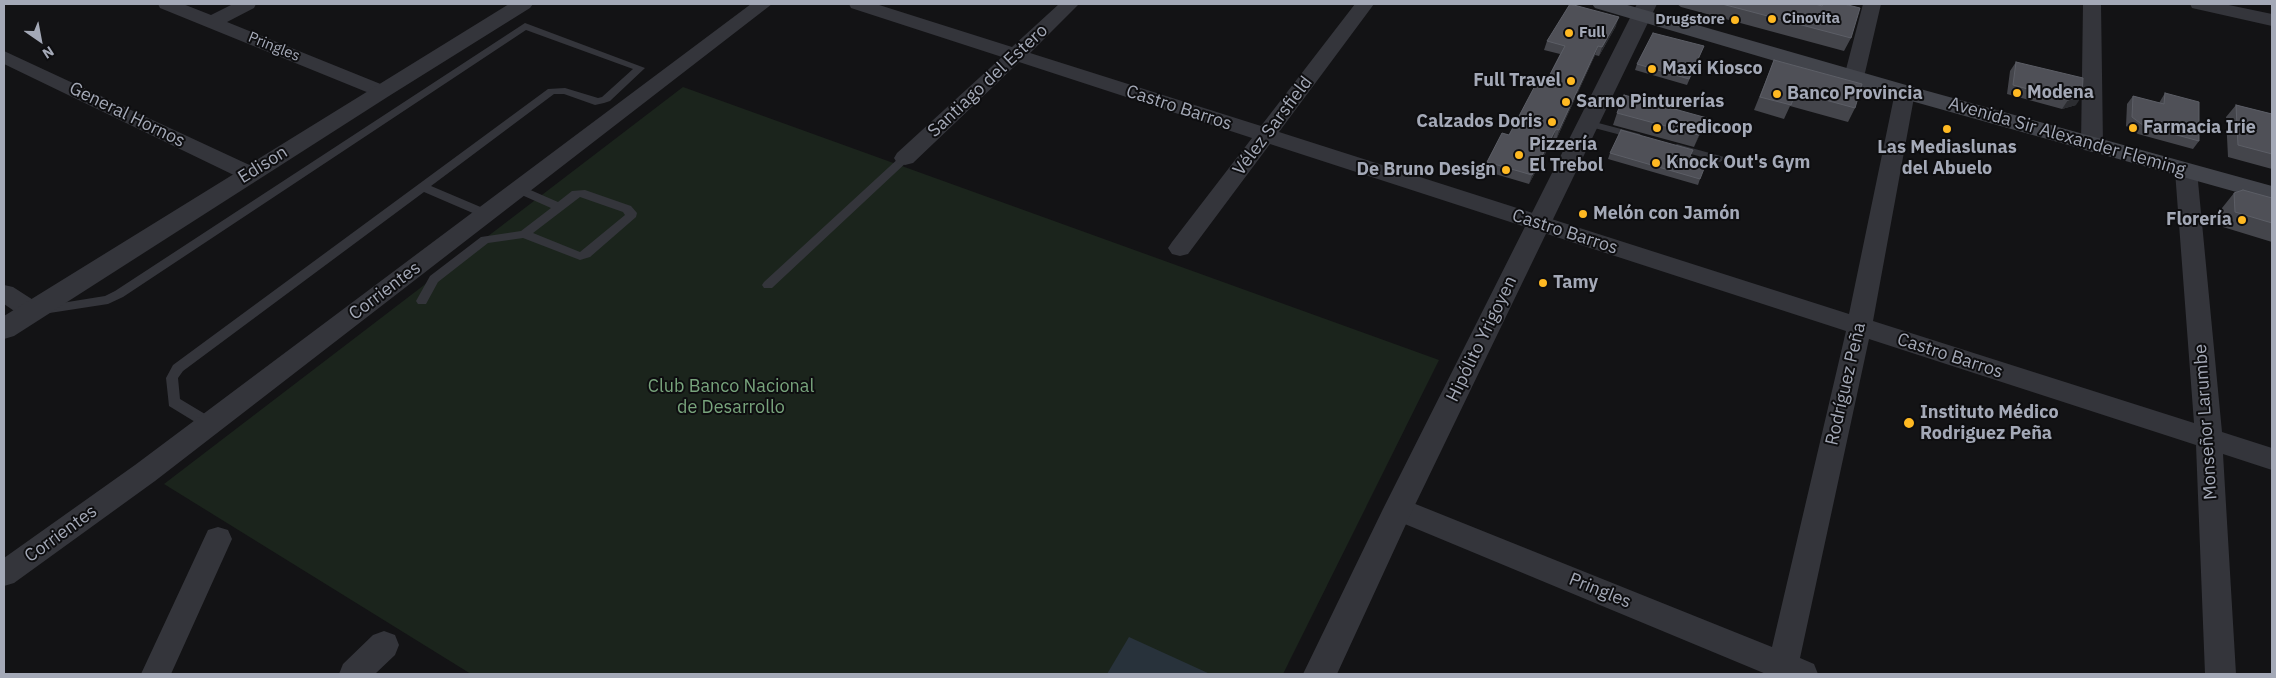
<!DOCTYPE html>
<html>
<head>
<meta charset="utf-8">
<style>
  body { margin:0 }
  #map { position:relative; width:2276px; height:678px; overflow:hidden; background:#131315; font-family:"IBM Plex Sans",sans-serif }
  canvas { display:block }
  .frame { position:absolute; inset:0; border:5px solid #a4a9b7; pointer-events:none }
  .north { position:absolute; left:15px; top:15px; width:50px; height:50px; -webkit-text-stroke:4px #0e0e10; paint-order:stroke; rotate:147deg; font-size:14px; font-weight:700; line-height:20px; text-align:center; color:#a4a9b7 }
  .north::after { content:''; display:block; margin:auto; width:18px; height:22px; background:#a4a9b7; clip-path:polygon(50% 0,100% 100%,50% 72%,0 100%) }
</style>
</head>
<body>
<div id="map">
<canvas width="2276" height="678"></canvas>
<div class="frame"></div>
<div class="north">N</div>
</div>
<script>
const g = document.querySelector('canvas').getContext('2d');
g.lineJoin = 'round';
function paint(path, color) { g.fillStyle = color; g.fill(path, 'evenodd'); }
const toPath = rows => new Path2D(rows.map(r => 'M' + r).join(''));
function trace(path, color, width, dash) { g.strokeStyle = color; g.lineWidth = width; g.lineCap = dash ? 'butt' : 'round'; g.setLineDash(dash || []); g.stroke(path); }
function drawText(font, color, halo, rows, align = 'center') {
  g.font = font + ' "IBM Plex Sans",sans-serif'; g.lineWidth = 4; g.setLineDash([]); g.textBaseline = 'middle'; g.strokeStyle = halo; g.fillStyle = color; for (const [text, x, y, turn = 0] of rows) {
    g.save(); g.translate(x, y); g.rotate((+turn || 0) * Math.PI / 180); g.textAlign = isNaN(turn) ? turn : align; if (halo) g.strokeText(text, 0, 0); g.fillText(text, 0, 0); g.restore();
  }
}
const green = toPath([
  [683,87,1439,360,1283,674,471,674,164,484]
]);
const water = toPath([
  [1129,637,1210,674,1107,674]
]);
const service = toPath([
  [525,23,645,68,610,101,604,103,595,105,564,94,554,94,431,186,490,211,492,214,490,217,482,217,424,192,183,371,178,378,180,399,215,420,217,424,215,428,205,428,169,406,166,378,173,365,548,89,565,88,598,98,602,97,633,69,526,30,123,297,108,304,43,314,39,313,37,310,43,306,105,296,115,291,525,23],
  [1587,120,1640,134,1641,136,1636,139,1583,125,1582,123,1587,120],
  [1677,144,1724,157,1725,159,1720,162,1673,149,1672,147,1677,144],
  [905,155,909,156,910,158,909,160,772,288,764,288,762,285,764,282,901,156,905,155],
  [519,185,558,202,572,191,585,190,631,206,637,213,636,217,590,257,580,260,523,238,488,243,438,282,426,304,418,304,416,301,430,276,481,237,521,231,551,208,515,192,513,189,519,185],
  [580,197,623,212,625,215,580,252,533,233,580,197]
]);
const minor = toPath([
  [158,4,183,4,211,15,233,4,256,4,254,8,227,22,388,87,391,91,388,95,381,97,374,95,160,8,158,4],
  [751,4,772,4,155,481,14,583,4,586,4,558,135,465,751,4],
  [849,4,876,4,1012,47,1059,4,1079,4,1030,53,1261,126,1355,4,1374,4,1279,132,1849,314,1895,92,1898,88,1905,86,1912,88,1915,92,1873,321,2194,423,2175,171,2178,166,2186,164,2194,166,2197,171,2222,432,2272,448,2272,470,2223,454,2236,674,2205,674,2196,445,1869,339,1800,658,1814,664,1818,674,1766,674,1388,517,1384,509,1388,501,1398,497,1772,647,1846,331,1270,144,1188,254,1180,256,1172,254,1168,248,1172,242,1252,138,1019,62,913,163,905,165,897,163,894,158,897,153,1002,57,851,8,849,4],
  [1863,4,1881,4,1864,77,1861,81,1854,83,1847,81,1844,77,1863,4],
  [2083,4,2101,4,2103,145,2100,150,2092,152,2084,150,2081,145,2083,4],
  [2190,4,2224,4,2272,14,2272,26,2192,8,2190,4],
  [4,51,258,169,261,174,258,179,250,181,242,179,4,64,4,51],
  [4,285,13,287,41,305,44,311,41,317,32,320,23,317,4,304,4,285],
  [218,527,228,530,232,539,171,674,141,674,208,530,218,527],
  [384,631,395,635,399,645,395,655,375,674,339,674,343,664,373,635,384,631]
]);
const tertiary = toPath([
  [509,4,533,4,530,8,389,96,14,336,4,339,4,316,509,4],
  [1637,4,1657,4,1413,509,1337,674,1303,674,1383,509,1637,4]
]);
const secondary = toPath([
  [1592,4,1624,4,1913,87,2272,186,2272,202,1897,97,1595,8,1592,4]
]);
const wall = toPath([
  [1677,4,1815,4,1822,5,1822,4,1844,4,1851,38,1844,51,1681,7],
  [1616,26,1599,56,1595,55,1556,140,1553,139,1529,184,1485,171,1487,162,1509,135,1546,82,1560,54,1544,50,1547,41],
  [1704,46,1687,85,1635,70,1637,64],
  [1774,60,1855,108,1848,122,1790,106,1784,119,1754,110],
  [2016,62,2076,105,2062,109,2007,94,2010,71],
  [2165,93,2199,141,2193,149,2138,134,2126,126,2127,104,2133,96,2159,103],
  [2236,105,2272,114,2272,169,2228,157,2226,117],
  [1617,113,1707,118,1694,147,1613,125],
  [1693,150,1690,156,1700,179,1698,185,1608,159,1610,153],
  [2234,193,2272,198,2272,242,2223,227,2222,208]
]);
const shadedWall = toPath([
  [1619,17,1616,26,1599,56,1602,47],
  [1598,46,1595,55,1556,140,1559,130],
  [2082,96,2076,105,2062,109,2068,100],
  [1707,118,1702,130,1694,147,1699,135],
  [1556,129,1553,139,1529,184,1532,175]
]);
const building = toPath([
  [1570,4,1619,17,1602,47,1598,46,1559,130,1556,129,1532,175,1487,162,1502,133,1509,135,1538,80,1546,82,1565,46,1547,41,1570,4],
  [1722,4,1815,4,1822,6,1823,4,1844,4,1860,8,1851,38,1722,4],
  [1653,33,1704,46,1689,79,1637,64,1653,33],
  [1774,60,1862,84,1855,108,1796,92,1791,105,1760,97,1774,60],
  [2016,62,2083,78,2082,96,2068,100,2013,85,2016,62],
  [2165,93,2199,102,2199,141,2144,126,2132,117,2133,96,2164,104,2165,93],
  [1624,95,1707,118,1699,135,1617,113,1624,95],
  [2236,105,2272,114,2272,154,2238,145,2236,105],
  [1621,130,1693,150,1690,156,1707,161,1700,179,1610,153,1621,130],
  [2243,190,2272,198,2272,223,2235,212,2234,193,2243,190]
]);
const markers = [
  [1772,19,5,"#ffb922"],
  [1735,20,5,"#ffb922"],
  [1569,33,5,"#ffb922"],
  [1652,69,5,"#ffb922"],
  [1571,81,5,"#ffb922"],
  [2017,93,5,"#ffb922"],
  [1777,94,5,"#ffb922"],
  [1566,102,5,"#ffb922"],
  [1552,122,5,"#ffb922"],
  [1657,128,5,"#ffb922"],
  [2133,128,5,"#ffb922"],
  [1947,129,5,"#ffb922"],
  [1519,155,5,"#ffb922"],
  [1656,163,5,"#ffb922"],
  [1506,170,5,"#ffb922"],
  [1583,214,5,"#ffb922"],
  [2242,220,5,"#ffb922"],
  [1543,283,5,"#ffb922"],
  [1909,423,6,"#ffb922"]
];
const farPoinames = [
  ["Cinovita",1782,19],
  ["Drugstore",1725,20,"right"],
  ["Full",1579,33]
];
const farStreetnames = [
  ["Pringles",274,47,22]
];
const poiNames = [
  ["Maxi Kiosco",1662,69],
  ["Full Travel",1561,81,"right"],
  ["Modena",2027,93],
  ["Banco Provincia",1787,94],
  ["Sarno Pinturerías",1576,102],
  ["Calzados Doris",1542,122,"right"],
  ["Credicoop",1667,128],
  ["Farmacia Irie",2143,128],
  ["Pizzería",1529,145],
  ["El Trebol",1529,166],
  ["Las Mediaslunas",1947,148,"center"],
  ["del Abuelo",1947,169,"center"],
  ["Knock Out's Gym",1666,163],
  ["De Bruno Design",1496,170,"right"],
  ["Melón con Jamón",1593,214],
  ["Florería",2232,220,"right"],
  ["Tamy",1553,283],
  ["Instituto Médico",1920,413],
  ["Rodriguez Peña",1920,434]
];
const streetNames = [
  ["Santiago del Estero",988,81,-43],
  ["Castro Barros",1179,108,18],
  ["General Hornos",127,115,26],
  ["Vélez Sarsfield",1273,126,-53],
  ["Avenida Sir Alexander Fleming",2067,137,16],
  ["Edison",263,165,-32],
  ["Castro Barros",1565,232,18],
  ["Corrientes",385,291,-37],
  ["Hipólito Yrigoyen",1482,339,-64],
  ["Castro Barros",1950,356,18],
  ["Rodríguez Peña",1846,384,-77],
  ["Monseñor Larumbe",2206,422,-94],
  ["Corrientes",61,534,-36],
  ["Pringles",1600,591,22]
];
const parkNames = [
  ["Club Banco Nacional",731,387],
  ["de Desarrollo",731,408]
];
paint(green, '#1b241c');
paint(water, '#28323b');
paint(service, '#34353b');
paint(minor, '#34353b');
paint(tertiary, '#34353b');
paint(secondary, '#42444b');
paint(wall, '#44454b');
paint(shadedWall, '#2c2d31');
paint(building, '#4f5057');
trace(building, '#5c5e66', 1);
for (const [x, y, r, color] of markers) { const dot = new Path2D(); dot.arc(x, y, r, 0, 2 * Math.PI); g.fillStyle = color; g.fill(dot); trace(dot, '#0e0e10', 2); }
drawText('bold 15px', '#a4a9b7', '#0e0e10', farPoinames, 'left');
drawText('15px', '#a4a9b7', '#0e0e10', farStreetnames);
drawText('bold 18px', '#a4a9b7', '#0e0e10', poiNames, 'left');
drawText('18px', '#a4a9b7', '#0e0e10', streetNames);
drawText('18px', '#78a47c', '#0e0e10', parkNames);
</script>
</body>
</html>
